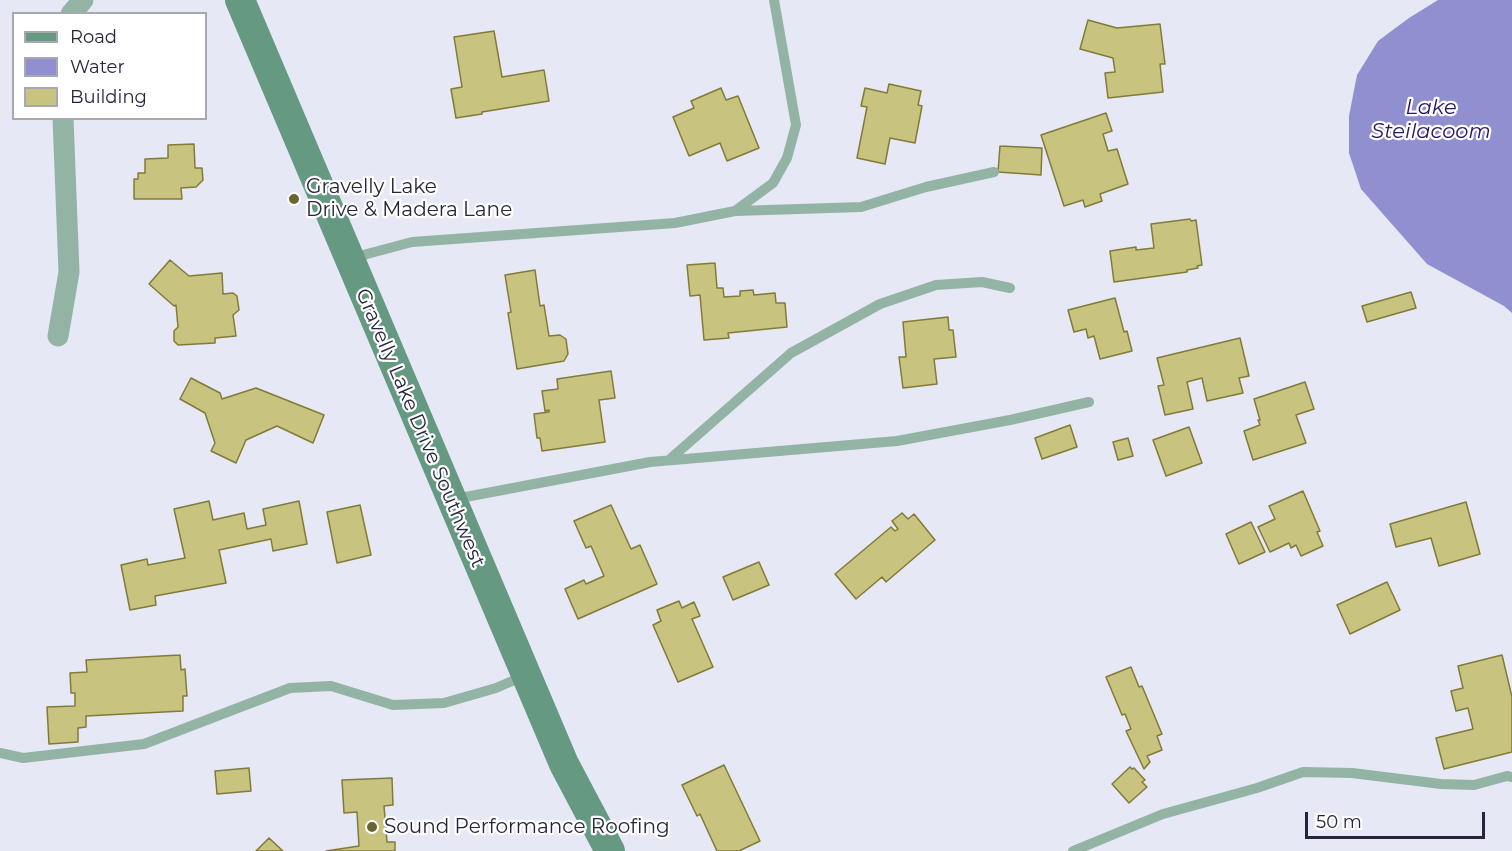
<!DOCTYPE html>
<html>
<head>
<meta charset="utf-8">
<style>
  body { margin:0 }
  #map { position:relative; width:1512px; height:851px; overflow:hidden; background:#e7e8f5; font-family:Montserrat,sans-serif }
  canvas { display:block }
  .legend { position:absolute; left:12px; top:12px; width:195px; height:108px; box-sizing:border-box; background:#fff; border:2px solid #a8a8b1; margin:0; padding:8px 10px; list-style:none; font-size:18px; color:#26253d }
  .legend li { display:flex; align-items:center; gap:12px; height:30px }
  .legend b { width:30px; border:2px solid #a8a8b1 }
  .scale { position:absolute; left:1305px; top:812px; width:180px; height:27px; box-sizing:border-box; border:3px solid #26253d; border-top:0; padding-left:8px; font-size:18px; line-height:21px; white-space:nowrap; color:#26253d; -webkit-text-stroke:4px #fff; paint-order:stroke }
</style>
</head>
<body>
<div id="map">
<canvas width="1512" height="851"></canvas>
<ul class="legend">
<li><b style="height:8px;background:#669982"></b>Road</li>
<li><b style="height:16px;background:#908fd0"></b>Water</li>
<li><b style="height:16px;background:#c8c37e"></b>Building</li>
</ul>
<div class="scale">50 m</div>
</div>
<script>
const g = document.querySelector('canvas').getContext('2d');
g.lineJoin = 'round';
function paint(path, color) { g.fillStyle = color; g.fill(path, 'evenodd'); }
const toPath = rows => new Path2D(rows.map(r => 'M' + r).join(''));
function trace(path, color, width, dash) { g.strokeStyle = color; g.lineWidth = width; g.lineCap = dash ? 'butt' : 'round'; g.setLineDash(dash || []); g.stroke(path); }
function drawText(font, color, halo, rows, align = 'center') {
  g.font = font + ' Montserrat,sans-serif'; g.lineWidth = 4.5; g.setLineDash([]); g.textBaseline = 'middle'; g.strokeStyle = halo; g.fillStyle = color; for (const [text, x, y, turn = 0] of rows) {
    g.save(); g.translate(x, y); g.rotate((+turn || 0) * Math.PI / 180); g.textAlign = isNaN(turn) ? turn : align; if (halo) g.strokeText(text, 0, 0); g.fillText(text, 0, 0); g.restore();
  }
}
const water = toPath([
  [1438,0,1512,0,1512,313,1504,306,1427,264,1361,189,1349,153,1349,116,1357,75,1378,41,1409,18]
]);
const building = toPath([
  [1088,20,1117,28,1160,24,1165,64,1160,64,1163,92,1108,98,1105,73,1115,72,1113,58,1080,49,1088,20],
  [494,31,502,77,544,70,549,101,482,112,482,114,456,118,451,89,462,87,454,37,494,31],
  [889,84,921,91,918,105,922,106,915,143,890,138,885,164,857,158,867,107,861,106,865,88,887,93,889,84],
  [721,88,726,100,738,96,759,148,727,161,720,143,689,156,673,117,694,108,691,101,721,88],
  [1106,113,1112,131,1103,134,1108,151,1117,149,1128,184,1100,194,1102,201,1085,207,1083,200,1064,206,1041,135,1106,113],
  [194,144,195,168,202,168,203,180,196,187,181,188,182,199,134,199,134,179,138,179,138,173,145,173,145,159,168,158,168,145,194,144],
  [1000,146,1042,148,1041,175,998,172,1000,146],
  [1190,219,1191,221,1196,220,1202,265,1197,266,1198,268,1187,270,1187,272,1114,282,1110,251,1136,247,1136,250,1154,248,1151,224,1190,219],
  [170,260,189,276,222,273,223,294,233,293,237,296,239,310,233,315,236,336,215,338,215,343,178,345,174,341,174,331,178,327,176,305,174,306,149,284,170,260],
  [715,263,717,288,723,288,724,297,740,296,740,291,753,290,754,295,775,293,776,303,785,303,787,327,728,333,729,338,704,340,700,295,690,296,687,265,715,263],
  [535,270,540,306,544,305,549,336,560,335,566,339,568,354,564,361,517,369,508,313,511,312,505,275,535,270],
  [1411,292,1416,308,1367,322,1362,306,1411,292],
  [1115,298,1124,332,1127,331,1132,351,1100,359,1094,336,1088,338,1086,329,1074,332,1068,310,1115,298],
  [948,317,949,330,953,330,956,357,934,359,937,384,903,388,899,357,906,357,903,322,948,317],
  [1240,338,1249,376,1239,378,1243,393,1207,401,1202,378,1187,382,1193,409,1165,415,1158,386,1164,385,1157,358,1240,338],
  [611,371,615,398,599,400,605,442,542,451,540,438,537,438,534,414,549,412,549,410,545,411,542,391,558,389,557,379,611,371],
  [191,378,220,393,222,399,256,388,324,415,313,443,277,426,246,440,236,463,211,451,215,443,205,413,180,399,191,378],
  [1305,382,1314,409,1296,415,1306,443,1253,460,1244,431,1260,425,1258,420,1260,420,1254,399,1305,382],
  [1070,425,1077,447,1042,459,1035,438,1070,425],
  [1189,427,1202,463,1166,476,1153,440,1189,427],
  [1128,438,1133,456,1118,460,1113,442,1128,438],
  [1303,491,1320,531,1317,532,1323,546,1301,556,1296,545,1291,548,1289,543,1270,552,1258,527,1275,519,1269,506,1303,491],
  [209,501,213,520,244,513,247,529,266,525,263,509,299,501,307,544,273,551,271,539,219,550,226,583,155,596,156,605,130,610,121,565,147,559,148,565,185,558,174,509,209,501],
  [1466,502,1480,554,1439,566,1431,538,1396,547,1390,524,1466,502],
  [360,505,371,555,337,563,327,512,360,505],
  [611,505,631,549,640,545,657,584,578,619,565,589,584,580,586,584,604,576,591,546,586,548,574,521,611,505],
  [902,513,908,519,914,514,935,540,886,582,882,577,856,599,835,574,891,527,895,531,898,529,892,521,902,513],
  [1251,522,1265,552,1239,564,1226,534,1251,522],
  [759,562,769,585,733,600,723,577,759,562],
  [1387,582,1400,610,1350,634,1337,605,1387,582],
  [679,601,682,608,694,602,700,616,692,619,713,667,678,682,653,625,661,621,657,610,679,601],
  [180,655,181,670,185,669,187,696,183,696,183,711,86,716,86,727,78,728,78,742,49,744,47,707,75,706,75,693,71,693,70,673,87,672,86,660,180,655],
  [1502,655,1512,697,1512,752,1444,769,1436,738,1473,729,1468,708,1456,711,1451,691,1463,688,1458,666,1502,655],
  [1131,667,1139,687,1142,686,1162,734,1157,736,1162,750,1147,756,1150,762,1144,769,1126,731,1131,729,1125,714,1122,715,1106,677,1131,667],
  [724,765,760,841,739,851,717,851,700,814,697,816,682,785,724,765],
  [1130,767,1132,769,1134,768,1145,780,1142,782,1147,787,1129,803,1112,784,1130,767],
  [249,768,251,791,217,794,215,771,249,768],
  [392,778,393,805,384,806,387,842,395,842,395,851,326,851,359,846,357,812,344,813,342,780,392,778],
  [269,838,283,851,256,851,269,838]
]);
const service = toPath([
  [736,211,861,207,926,187,994,172],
  [352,258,412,242,675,223,735,211,773,183,787,158,796,125,774,0],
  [669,460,791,353,880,304,936,285,982,282,1010,288],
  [455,499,650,462,897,441,1010,420,1089,402],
  [0,753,23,758,144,744,290,688,331,686,393,705,444,703,496,688,526,675],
  [1073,851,1163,814,1257,788,1303,772,1352,773,1441,784,1474,785,1507,776,1512,777]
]);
const minor = toPath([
  [71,14,83,0],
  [58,336,69,272,63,118]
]);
const secondary = toPath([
  [240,0,564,764,610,851]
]);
const markers = [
  [294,199,6,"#696431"],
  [372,827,6,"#696431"]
];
const poiNames = [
  ["Gravelly Lake",306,187],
  ["Drive & Madera Lane",306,210],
  ["Sound Performance Roofing",384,827]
];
const streetNames = [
  ["Gravelly Lake Drive Southwest",420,428,67]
];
const waterNames = [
  ["Lake",1431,108],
  ["Steilacoom",1431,132]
];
paint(water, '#908fd0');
paint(building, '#c8c37e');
trace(building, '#817b38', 1.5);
trace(service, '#93b4a4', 10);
trace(minor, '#93b4a4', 21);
trace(secondary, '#669982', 30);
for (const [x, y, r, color] of markers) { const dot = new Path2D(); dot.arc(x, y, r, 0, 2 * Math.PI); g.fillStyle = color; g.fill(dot); trace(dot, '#fff', 2); }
drawText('20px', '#26253d', '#fff', poiNames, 'left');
drawText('20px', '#26253d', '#fff', streetNames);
drawText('italic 21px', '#271864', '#fff', waterNames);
</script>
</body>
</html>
